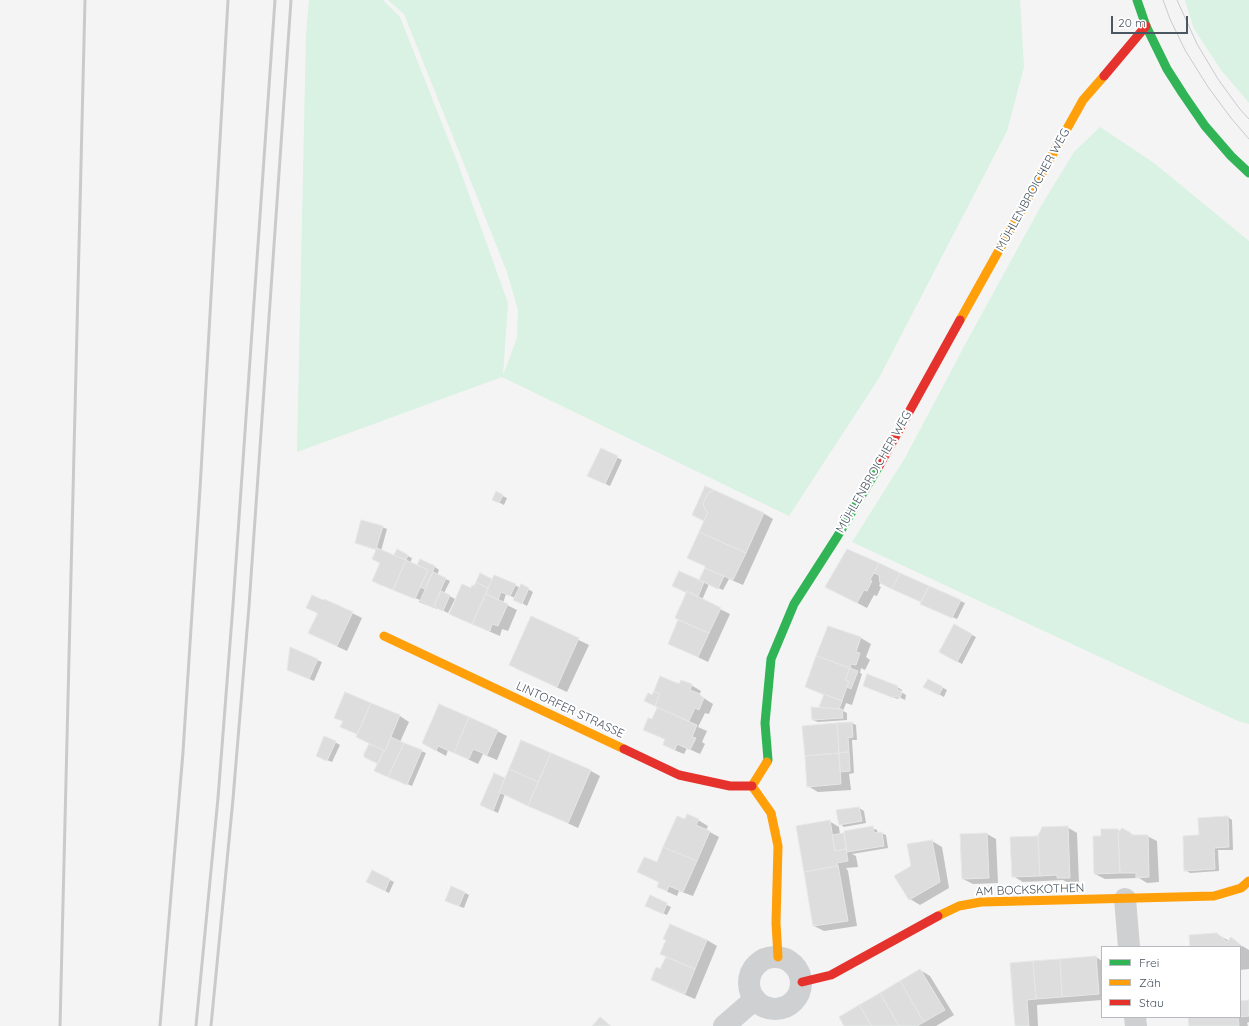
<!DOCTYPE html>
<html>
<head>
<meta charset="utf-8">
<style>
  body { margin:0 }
  #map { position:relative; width:1249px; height:1026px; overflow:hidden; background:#f4f4f4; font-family:Quicksand,sans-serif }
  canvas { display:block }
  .legend { position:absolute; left:1101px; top:946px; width:140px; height:72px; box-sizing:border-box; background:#fff; border:1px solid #b7bbc0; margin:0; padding:5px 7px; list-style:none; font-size:12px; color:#4a5661 }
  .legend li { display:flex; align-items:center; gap:8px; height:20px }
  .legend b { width:20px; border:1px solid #b7bbc0 }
  .scale { position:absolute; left:1111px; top:16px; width:77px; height:18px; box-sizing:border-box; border:2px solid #4a5661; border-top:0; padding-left:5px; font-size:12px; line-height:14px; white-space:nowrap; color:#4a5661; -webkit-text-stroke:3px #fff; paint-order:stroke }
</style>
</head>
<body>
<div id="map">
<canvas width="1249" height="1026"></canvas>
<ul class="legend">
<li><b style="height:5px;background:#30b455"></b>Frei</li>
<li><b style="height:5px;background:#ff9f0a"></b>Zäh</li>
<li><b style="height:5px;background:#e5322d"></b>Stau</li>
</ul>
<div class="scale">20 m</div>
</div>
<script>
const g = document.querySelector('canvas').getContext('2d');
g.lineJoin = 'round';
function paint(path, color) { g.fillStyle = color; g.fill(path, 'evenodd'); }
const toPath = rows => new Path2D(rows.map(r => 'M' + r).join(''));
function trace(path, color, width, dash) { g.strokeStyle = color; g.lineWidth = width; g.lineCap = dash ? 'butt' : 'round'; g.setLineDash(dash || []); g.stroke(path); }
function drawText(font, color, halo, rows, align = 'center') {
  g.font = font + ' Quicksand,sans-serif'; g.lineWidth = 4; g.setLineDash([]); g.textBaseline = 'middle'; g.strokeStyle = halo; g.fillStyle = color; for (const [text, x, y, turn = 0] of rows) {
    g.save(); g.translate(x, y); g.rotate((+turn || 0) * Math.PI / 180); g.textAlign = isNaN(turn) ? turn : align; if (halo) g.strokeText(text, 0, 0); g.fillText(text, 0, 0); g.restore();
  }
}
const green = toPath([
  [309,0,383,0,400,17,458,164,508,303,503,375,517,338,518,310,507,272,404,14,388,0,1020,0,1024,67,1007,131,879,378,789,516,502,377,297,452,306,34],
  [1185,0,1249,0,1249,103,1221,70,1194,29],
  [1100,127,1154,163,1249,241,1249,724,1238,721,852,542,905,458,968,339,1041,206,1074,152]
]);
const shadow = toPath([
  [601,449,622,460,610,486,593,478],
  [496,493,507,498,504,505,498,502],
  [763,513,773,519,743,585,729,579,723,590,709,584,702,600,730,614,708,662,669,643,699,581],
  [382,527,387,529,381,551,400,558,395,555,397,551,412,558,410,564,425,570,420,561,435,567,439,570,437,575,450,581,444,593,455,599,448,613,438,608,437,609,419,602,420,600,382,584,382,586,373,581,380,563,373,559,377,550,361,545,357,543],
  [847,550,965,603,957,619,926,606,922,602,881,582,879,586,881,587,877,596,874,595,867,608,836,592],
  [480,575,493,580,515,585,520,588,521,585,533,592,527,606,515,599,515,598,506,594,503,603,517,610,508,631,502,629,500,636,460,619,450,614,471,589,475,587],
  [307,607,352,613,362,618,347,651,319,638,318,614],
  [531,617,589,645,567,692,519,670,510,665],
  [954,626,976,637,962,664,940,652],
  [828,627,861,638,871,644,866,657,870,660,865,670,861,668,860,673,862,674,852,705,846,703,843,711,847,713,847,720,818,722,813,720,820,708,824,695,806,687],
  [317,660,322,662,314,681,293,672],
  [928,680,947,690,944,697,925,687],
  [679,685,691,685,701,691,699,695,713,704,709,714,705,713,698,727,707,731,702,742,705,744,700,754,687,748,684,754,674,750,664,744,666,740,644,729,652,720,658,707,645,701,652,696],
  [897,687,902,690,901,692,906,695,905,700,899,697,898,699,869,688],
  [346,693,400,716,409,722,400,742,426,753,412,786,380,773,379,764,365,754,370,744,357,737,358,735,342,727,344,722,335,717],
  [852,723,856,725,857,740,852,740,854,773,849,774,851,790,818,792,808,786],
  [497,731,507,736,497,760,483,754,478,764,448,750,446,756,423,743],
  [522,741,591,771,600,776,578,828,505,794,498,813,485,807,494,775,506,780],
  [335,742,340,745,332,762,322,758],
  [859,808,864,811,866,823,844,827,840,824,837,811],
  [1228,817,1232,820,1233,850,1218,850,1219,871,1190,873,1185,870,1200,836],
  [698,820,708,826,706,830,719,837,693,896,679,891,677,896,668,892,658,886,660,883,639,872,657,864],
  [829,821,839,827,840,835,872,828,877,830,878,833,881,833,886,835,888,848,852,854,856,856,858,867,846,868,848,871,857,926,824,931,814,926],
  [1067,827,1077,833,1079,883,1068,883,1063,880,1023,882,1013,876,1039,837],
  [1123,829,1135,836,1147,836,1157,841,1159,882,1147,883,1139,878,1105,879,1095,874,1102,837,1118,830,1121,832],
  [987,834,996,839,998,883,973,884,963,879],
  [932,841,942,847,949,888,920,905,910,899,913,867],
  [390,880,394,882,389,893,372,884],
  [465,893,469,895,464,908,450,903],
  [650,897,671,907,667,915,651,908],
  [670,925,707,940,717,946,695,999,662,985,652,979,660,970,667,957,667,940],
  [1217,934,1229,941,1231,939,1249,950,1249,969,1240,970,1240,947,1191,947],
  [1096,957,1102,961,1102,1000,1037,1005,1038,1026,1016,1026,1011,964],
  [920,970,930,976,954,1015,936,1026,846,1026],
  [1249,1001,1249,1022,1247,1023,1248,1026,1190,1026,1189,1017,1240,1017,1240,1002]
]);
const building = toPath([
  [601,448,618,456,605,484,587,476,601,448],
  [705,486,714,490,708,493,703,504,705,510,708,512,704,521,692,515,705,486],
  [714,490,764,513,746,553,699,532,708,512,705,510,703,504,708,493,714,490],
  [496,491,503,495,499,503,492,500,496,491],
  [361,520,383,526,376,549,355,543,361,520],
  [699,532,746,553,733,580,705,568,705,566,687,558,699,532],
  [377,548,406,560,393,590,372,581,380,563,372,559,377,548],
  [397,549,408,555,406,560,394,555,397,549],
  [847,549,879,563,870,580,872,581,867,591,864,590,857,603,825,587,847,549],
  [420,559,435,566,425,589,420,587,428,570,417,565,420,559],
  [406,560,428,570,415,599,393,590,406,560],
  [879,563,900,573,892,589,880,583,879,575,874,573,879,563],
  [705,568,724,576,718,589,699,580,705,568],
  [679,571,704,582,698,597,687,591,687,593,672,586,679,571],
  [433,572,446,578,433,607,420,601,433,572],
  [480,573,492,579,488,588,476,582,480,573],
  [900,573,929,586,921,602,892,589,900,573],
  [494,575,516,584,510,596,501,592,498,600,486,594,494,575],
  [476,582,488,588,472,624,449,614,462,584,471,588,472,585,474,586,476,582],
  [521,584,529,588,522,604,513,600,521,584],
  [929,586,961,600,952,618,920,604,929,586],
  [441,591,450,595,443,611,434,607,441,591],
  [687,591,721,608,709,633,675,618,687,591],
  [486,594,508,604,498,626,492,624,490,631,472,624,486,594],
  [312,595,323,600,324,599,353,612,337,646,308,633,318,613,306,608,312,595],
  [531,616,579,638,557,687,509,665,531,616],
  [678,620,709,633,698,657,668,644,678,620],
  [954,624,972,634,957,662,939,652,954,624],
  [828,626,861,637,856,652,860,653,856,665,851,664,850,668,816,656,828,626],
  [290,647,318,659,309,679,287,670,290,647],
  [816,656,850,668,845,680,849,681,842,701,805,687,816,656],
  [850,668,858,671,851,689,847,687,849,681,845,680,850,668],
  [867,674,898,686,897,689,902,692,900,698,894,696,894,698,863,686,867,674],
  [660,676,679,684,681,680,692,684,690,690,700,694,700,695,704,698,699,710,695,708,689,721,655,706,660,694,654,691,660,676],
  [928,679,943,687,939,695,923,687,928,679],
  [654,691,660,694,655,706,644,701,648,693,652,695,654,691],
  [345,692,371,703,357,734,340,727,343,721,334,718,345,692],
  [824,694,842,701,839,709,819,707,824,694],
  [371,703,400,715,385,751,356,737,371,703],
  [439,704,469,717,454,753,438,746,436,751,422,743,439,704],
  [811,707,842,709,843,718,812,720,811,707],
  [657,708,697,725,692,737,696,738,690,750,677,744,675,750,663,745,665,739,643,730,648,718,652,719,657,708],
  [469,717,498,730,487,755,473,749,469,759,454,753,469,717],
  [852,722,853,737,848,738,849,752,839,753,837,723,852,722],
  [837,723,839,753,805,756,802,726,837,723],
  [324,736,336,741,327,761,316,756,324,736],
  [391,737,404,743,388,777,374,771,384,750,385,751,391,737],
  [521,740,551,753,538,782,509,769,521,740],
  [404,743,422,750,407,785,388,777,404,743],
  [369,744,384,750,378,764,364,757,364,754,369,744],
  [846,752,849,752,850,771,840,772,839,753,846,752],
  [551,753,591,770,568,823,528,806,551,753],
  [839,753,841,784,807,787,805,756,839,753],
  [509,769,538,782,528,806,499,792,509,769],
  [494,773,505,778,499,792,500,793,493,811,480,805,494,773],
  [859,807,862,821,839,825,836,810,859,807],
  [687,814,699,819,696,825,710,831,697,861,663,847,677,816,685,819,687,814],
  [1228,816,1229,847,1214,848,1215,869,1184,871,1183,836,1199,835,1198,818,1228,816],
  [830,820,835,851,846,849,848,861,837,863,837,866,804,872,796,826,830,820],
  [873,826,874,833,882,832,884,846,847,852,844,831,873,826],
  [1068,826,1070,878,1057,878,1057,875,1040,876,1038,836,1042,827,1068,826],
  [1122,828,1131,833,1131,835,1148,835,1149,877,1136,878,1136,873,1120,873,1118,833,1122,828],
  [1101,829,1118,829,1120,873,1094,874,1093,836,1101,836,1101,829],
  [844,833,846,849,835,851,832,835,844,833],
  [987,833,989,878,962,879,960,834,987,833],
  [1038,836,1040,876,1012,877,1010,837,1038,836],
  [932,840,940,882,909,900,894,876,911,866,907,844,932,840],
  [663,847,697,861,683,892,669,886,667,891,657,887,659,882,637,872,644,857,657,862,663,847],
  [837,865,838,865,848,921,813,926,804,872,837,866,837,865],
  [372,870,390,879,385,891,366,882,372,870],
  [451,886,465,892,459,906,445,901,451,886],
  [650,895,667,903,663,914,645,906,650,895],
  [670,924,707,940,695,969,660,954,666,940,663,939,670,924],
  [1217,933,1227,942,1231,937,1242,946,1240,948,1240,947,1190,947,1189,935,1217,933],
  [1096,956,1099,994,1062,997,1060,959,1096,956],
  [666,957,695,969,685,994,651,980,656,967,660,969,666,957],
  [1060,959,1062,997,1036,999,1033,961,1060,959],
  [1033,961,1036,999,1027,1000,1029,1026,1015,1026,1010,963,1033,961],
  [920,969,945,1010,924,1022,900,981,920,969],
  [900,981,924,1022,917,1026,899,1026,880,993,900,981],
  [880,993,899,1026,872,1026,859,1005,880,993],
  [1249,1000,1249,1016,1238,1017,1239,1026,1189,1026,1188,1017,1240,1017,1240,1001,1249,1000],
  [859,1005,872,1026,844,1026,839,1017,859,1005],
  [600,1017,611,1026,592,1026,600,1017]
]);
const street = toPath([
  [1125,899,1129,947],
  '749 983a26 26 0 1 1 52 0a26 26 0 1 1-52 0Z',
  [1135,1017,1136,1026],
  [724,1026,755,999]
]);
const fast = toPath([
  [1137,0,1146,26,1167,69,1183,94,1205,126,1231,156,1249,173],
  [767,762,768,760,765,723,771,659,794,604,837,537,879,466]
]);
const slow = toPath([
  [960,320,1083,100,1104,76],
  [384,636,624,749],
  [767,762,752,786,771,813,778,846,776,923,778,957],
  [938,916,959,906,981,902,1214,896,1241,888,1249,881]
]);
const jam = toPath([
  [1104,76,1146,26],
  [879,466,960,320],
  [624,749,679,775,730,786,752,786],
  [802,982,831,975,938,916]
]);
const tram = toPath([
  [1163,0,1170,19,1185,50,1208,87,1231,118,1249,139],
  [1177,0,1197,44,1218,79,1239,108,1249,119]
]);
const rail = toPath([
  [60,1026,85,0],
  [160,1026,183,752,200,489,228,0],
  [196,1026,218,798,233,605,275,0],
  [211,1026,233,799,249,606,291,0]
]);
const streetNames = [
  ["MÜHLENBROICHER WEG",1033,190,-61],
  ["MÜHLENBROICHER WEG",874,472,-60],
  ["LINTORFER STRASSE",570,710,25],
  ["AM BOCKSKOTHEN",1030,890,-2]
];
paint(green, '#d9f2e3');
paint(shadow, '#0003');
paint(building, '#ddddde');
trace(building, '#e5e6e7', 1);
trace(street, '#ced0d2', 22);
trace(fast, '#30b455', 9);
trace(slow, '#ff9f0a', 9);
trace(jam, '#e5322d', 9);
trace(tram, '#c9cacc', 1);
trace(rail, '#c9cacc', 3);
drawText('12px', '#4a5661', '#fff', streetNames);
</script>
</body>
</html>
